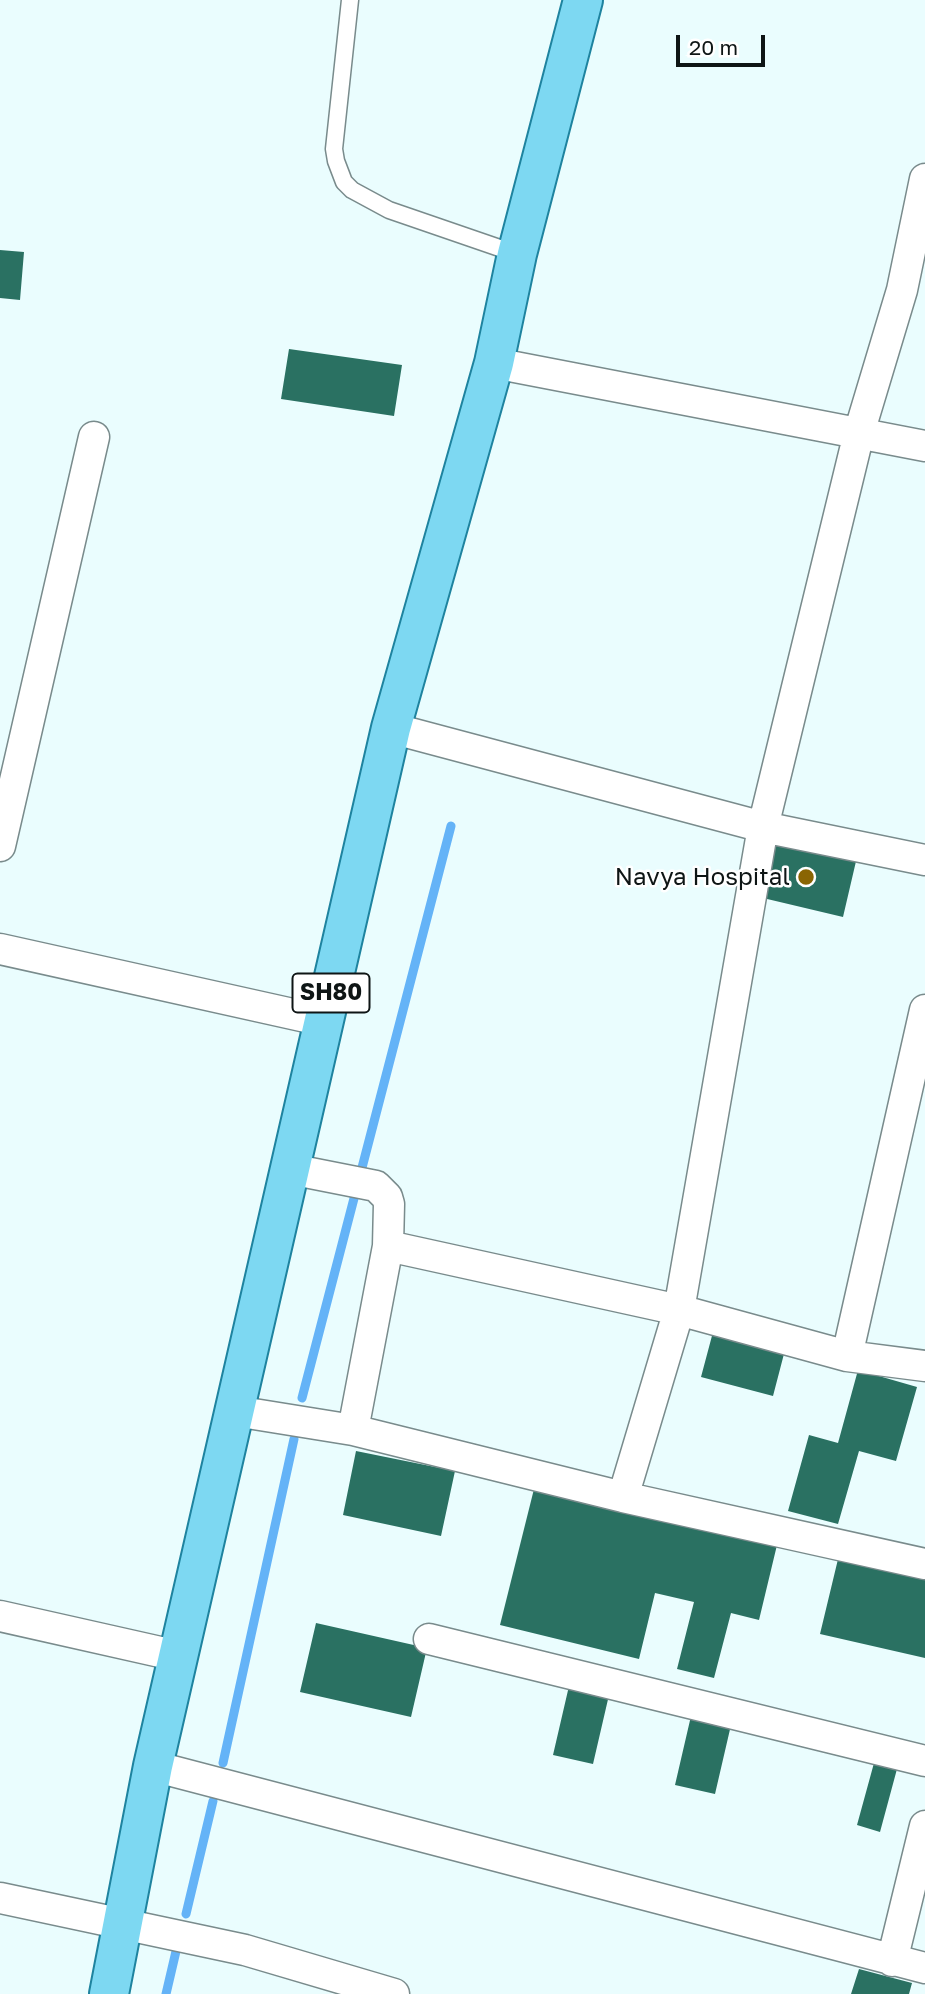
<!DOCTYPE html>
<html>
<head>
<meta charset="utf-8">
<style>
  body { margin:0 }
  #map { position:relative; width:925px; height:1994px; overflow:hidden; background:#eafdfe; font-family:"Golos Text",sans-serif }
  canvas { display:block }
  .scale { position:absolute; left:676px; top:35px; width:89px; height:32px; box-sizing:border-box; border:4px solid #0e1515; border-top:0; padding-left:9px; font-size:21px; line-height:24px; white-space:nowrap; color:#0e1515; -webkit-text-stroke:5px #fff; paint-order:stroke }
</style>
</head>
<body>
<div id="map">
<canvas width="925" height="1994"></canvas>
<div class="scale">20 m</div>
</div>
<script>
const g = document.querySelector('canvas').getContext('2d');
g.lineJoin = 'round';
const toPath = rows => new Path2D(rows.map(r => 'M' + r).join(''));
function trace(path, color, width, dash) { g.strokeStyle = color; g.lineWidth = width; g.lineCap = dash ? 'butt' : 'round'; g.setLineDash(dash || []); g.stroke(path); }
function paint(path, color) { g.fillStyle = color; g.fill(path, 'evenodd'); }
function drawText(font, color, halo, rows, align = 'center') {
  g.font = font + ' "Golos Text",sans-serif'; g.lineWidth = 5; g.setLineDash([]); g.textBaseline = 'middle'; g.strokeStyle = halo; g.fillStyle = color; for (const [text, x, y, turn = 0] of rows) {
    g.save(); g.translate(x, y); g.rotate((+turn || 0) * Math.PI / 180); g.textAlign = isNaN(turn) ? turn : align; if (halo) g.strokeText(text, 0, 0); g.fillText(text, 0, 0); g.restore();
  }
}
const stream = toPath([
  [302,1398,451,826],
  [223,1763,294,1439],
  [186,1914,213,1801],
  [166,1994,177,1947]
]);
const building = toPath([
  [0,250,24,252,20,300,0,298],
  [289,349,402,365,394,416,281,399],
  [777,839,857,857,843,917,763,898],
  [713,1332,785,1350,773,1396,701,1377],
  [858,1370,917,1387,896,1461,859,1451,838,1524,788,1511,809,1435,838,1443],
  [356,1451,455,1471,441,1536,343,1515],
  [535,1485,777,1545,759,1620,731,1613,714,1678,677,1669,694,1602,655,1593,639,1659,500,1625],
  [839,1555,925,1575,925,1658,820,1634],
  [316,1623,427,1648,411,1717,300,1692],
  [569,1686,609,1695,593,1764,553,1755],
  [691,1716,731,1725,715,1794,675,1785],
  [874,1763,897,1769,880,1832,857,1825],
  [859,1969,912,1983,909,1994,851,1994]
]);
const lane = toPath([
  [350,0,334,149,336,161,344,182,352,190,389,210,517,254]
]);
const street = toPath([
  [494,363,925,446],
  [391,728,763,827,925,860],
  [0,846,94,437],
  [0,949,324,1021],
  [290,1169,376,1186,387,1197,389,1204,388,1246,353,1430],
  [388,1246,679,1310,847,1356,925,1366],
  [847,1356,925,1010],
  [235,1411,353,1430,623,1497,925,1564],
  [623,1497,679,1310,763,827,859,433,902,290,925,179],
  [0,1616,178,1656],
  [429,1639,925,1761],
  [153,1766,925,1968],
  [0,1898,245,1950,394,1994],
  [892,1961,925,1826]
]);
const primary = toPath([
  [109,1994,153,1766,391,728,494,363,517,254,583,0]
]);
const markers = [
  [806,877,9,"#8a6503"]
];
const shields = [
  [331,993,77]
];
const shieldNames = [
  ["SH80",331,993]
];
const poiNames = [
  ["Navya Hospital",790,877]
];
trace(stream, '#64b3f7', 9);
paint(building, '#2a7162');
trace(lane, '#798b8c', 19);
trace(street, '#798b8c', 33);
trace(primary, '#1e839f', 42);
trace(lane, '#fff', 16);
trace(street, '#fff', 30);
trace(primary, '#7dd8f2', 38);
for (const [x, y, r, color] of markers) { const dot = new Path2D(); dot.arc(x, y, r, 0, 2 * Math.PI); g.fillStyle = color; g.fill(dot); trace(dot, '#fff', 2.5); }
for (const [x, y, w] of shields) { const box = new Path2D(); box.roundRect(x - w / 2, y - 19.5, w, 39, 5); g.fillStyle = '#fff'; g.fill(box); trace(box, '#0e1515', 2); }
drawText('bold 23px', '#0e1515', null, shieldNames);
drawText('24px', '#0e1515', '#fff', poiNames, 'right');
</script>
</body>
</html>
